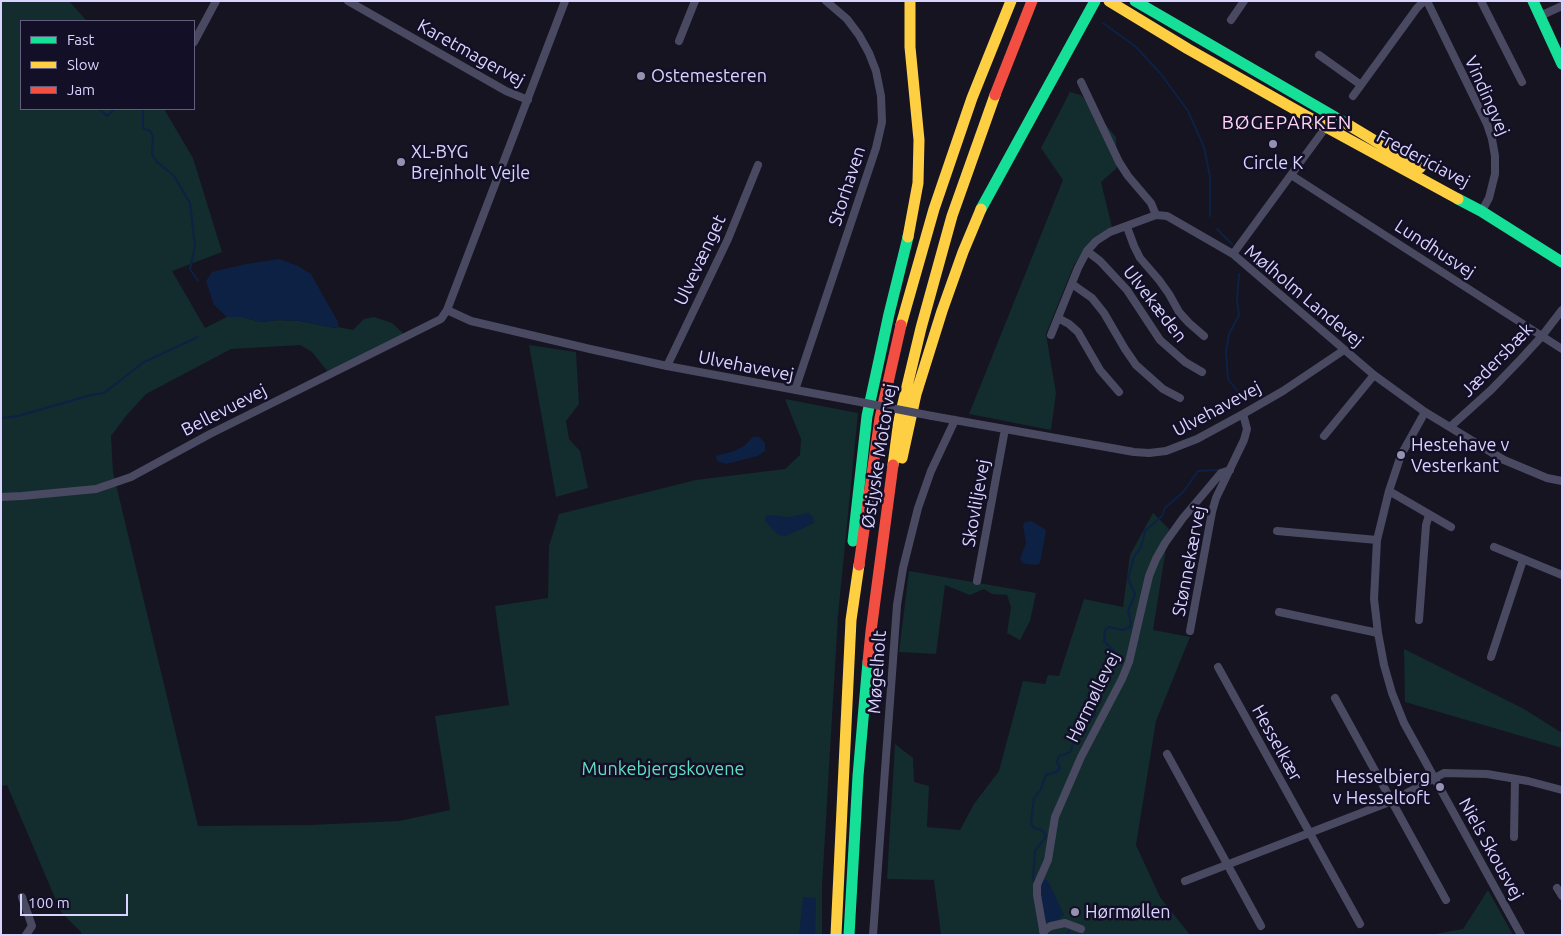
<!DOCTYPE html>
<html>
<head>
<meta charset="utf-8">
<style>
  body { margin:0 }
  #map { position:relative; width:1563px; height:936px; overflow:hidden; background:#161421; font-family:Ubuntu,sans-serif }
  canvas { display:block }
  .frame { position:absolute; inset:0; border:2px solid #d9d4ff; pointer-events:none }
  .legend { position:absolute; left:20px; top:20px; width:175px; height:90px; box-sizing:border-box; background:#130f26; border:1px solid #625e7d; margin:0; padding:6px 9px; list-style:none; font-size:15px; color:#d9d4ff }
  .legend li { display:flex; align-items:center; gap:10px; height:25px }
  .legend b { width:25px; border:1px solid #625e7d }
  .scale { position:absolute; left:20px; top:894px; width:108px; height:22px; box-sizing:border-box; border:2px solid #d9d4ff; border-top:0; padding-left:6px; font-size:15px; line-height:18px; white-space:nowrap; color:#d9d4ff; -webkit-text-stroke:4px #130f26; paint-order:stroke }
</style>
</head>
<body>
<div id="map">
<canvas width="1563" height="936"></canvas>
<div class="frame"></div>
<ul class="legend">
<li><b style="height:6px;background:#16e098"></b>Fast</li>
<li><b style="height:6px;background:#ffcf43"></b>Slow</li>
<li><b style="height:6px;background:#f24e42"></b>Jam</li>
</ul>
<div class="scale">100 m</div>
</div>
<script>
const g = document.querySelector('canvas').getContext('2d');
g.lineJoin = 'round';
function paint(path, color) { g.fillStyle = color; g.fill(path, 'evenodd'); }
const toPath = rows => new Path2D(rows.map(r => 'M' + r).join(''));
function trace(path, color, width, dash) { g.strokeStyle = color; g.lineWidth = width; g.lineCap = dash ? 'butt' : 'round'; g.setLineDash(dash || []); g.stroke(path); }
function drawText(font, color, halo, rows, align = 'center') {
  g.font = font + ' Ubuntu,sans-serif'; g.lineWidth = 5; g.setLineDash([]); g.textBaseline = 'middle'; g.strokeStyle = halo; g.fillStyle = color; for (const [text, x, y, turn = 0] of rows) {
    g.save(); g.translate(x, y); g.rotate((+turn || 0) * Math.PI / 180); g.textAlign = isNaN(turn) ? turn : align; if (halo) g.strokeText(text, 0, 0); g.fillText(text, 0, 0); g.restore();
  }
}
const green = toPath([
  [1,1,69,1,87,21,21,21,21,109,164,109,193,158,222,252,172,271,205,328,227,317,243,317,260,322,280,320,300,321,335,328,338,327,353,330,364,319,374,317,392,323,404,334,328,372,312,352,300,345,231,349,146,394,126,416,111,436,113,472,198,826,309,825,399,821,450,810,435,716,509,705,495,606,548,598,549,546,559,514,696,480,785,469,800,455,801,439,785,399,858,413,838,616,822,886,822,935,81,935,81,932,61,912,7,785,1,786],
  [1070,92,1081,95,1116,137,1117,168,1101,182,1112,227,1092,239,1074,265,1046,334,1056,393,1051,430,969,414,1063,180,1041,148],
  [529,345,576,352,579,404,566,421,569,439,580,451,588,488,556,497],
  [1153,513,1169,529,1153,630,1190,637,1156,721,1136,845,1160,897,1190,935,941,935,934,880,887,879,895,744,913,758,914,782,929,786,927,827,960,830,974,804,999,771,1023,681,1045,684,1048,675,1059,676,1084,599,1123,607,1130,555],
  [909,571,1036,593,1030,621,1020,640,1007,633,1011,607,1007,595,992,594,984,589,970,595,945,585,936,654,899,652],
  [1404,649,1524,709,1562,733,1562,748,1405,702],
  [1488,890,1513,935,1430,935,1463,929]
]);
const water = toPath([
  [279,259,298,266,311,274,338,322,338,327,335,328,300,321,280,320,260,322,243,317,227,317,214,305,206,281,212,272,246,264],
  [753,437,759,437,765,443,765,451,758,456,726,464,717,461,716,456,734,451,744,446],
  [809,513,813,517,814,523,786,536,778,535,766,522,765,519,766,516,770,515,789,517],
  [1032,521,1046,530,1040,563,1037,565,1025,564,1022,562,1020,559,1026,543,1023,526,1025,522],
  [1043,880,1047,880,1049,883,1064,915,1056,921,1047,922,1044,918,1042,907,1041,888],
  [803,897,816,898,815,935,799,935]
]);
const stream = toPath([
  [1103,23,1136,47,1161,74,1188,111,1204,147,1210,177,1210,216],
  [99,109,107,116,115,109],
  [143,109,143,128,150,131,153,136,152,154,157,162,174,176,190,203,195,246,190,269,198,281],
  [1217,229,1232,244],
  [1239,274,1237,301,1239,315,1229,334,1226,352,1228,379,1246,402],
  [1,418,18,416,91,395,104,393,144,362,198,337],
  [1035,882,1033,878,1035,851,1046,837,1043,831,1033,827,1031,823,1034,798,1041,789,1046,775,1056,772,1060,768,1057,762,1059,756,1066,754,1071,751,1077,727,1088,722,1095,715,1094,701,1099,693,1105,676,1114,668,1116,658,1114,651,1104,641,1105,630,1109,627,1123,630,1130,627,1131,622,1128,611,1135,594,1128,579,1134,557,1141,547,1145,531,1162,516,1165,508,1184,491,1198,471,1220,470],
  [1067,935,1069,930]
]);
const street = toPath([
  [348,1,506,91,528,100],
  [1427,1,1487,124,1492,139,1495,156,1495,174,1489,198,1484,207],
  [1481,1,1522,82],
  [1540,16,1562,6],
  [1231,20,1244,1],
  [679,41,695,1],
  [194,42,216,1],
  [1319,55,1361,85],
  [1081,82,1119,162,1128,176,1151,203,1156,215],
  [1353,96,1417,8,1424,1],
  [1291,175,1562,349],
  [1127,227,1134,246,1140,258,1159,280,1169,294,1179,312,1189,323,1204,336],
  [1087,251,1100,261,1127,290,1160,340,1185,362,1202,372],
  [1233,254,1326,127],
  [1072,284,1092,298,1104,313,1125,349,1136,365,1163,389,1180,398],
  [447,310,471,321,590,349,667,366,855,401],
  [1058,318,1069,324,1078,332,1100,370,1119,392],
  [1051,335,1078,268,1087,251,1096,241,1110,232,1156,215,1167,216,1233,254,1374,375,1425,412,1504,460,1547,478,1562,481],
  [667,366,728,239,758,165],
  [795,390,876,148,882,122,881,96,876,71,869,53,859,35,847,19,826,1],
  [1425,412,1401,455,1389,491,1377,540,1374,599,1378,633,1384,665,1392,693,1404,723,1521,935],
  [932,416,1134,452,1149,453,1166,451,1197,439,1243,414,1283,391,1344,350],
  [1450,427,1491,390,1520,360,1542,336,1562,310],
  [1324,436,1374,375],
  [1389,491,1451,527],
  [1,497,22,496,96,489,131,477,210,434,441,319,447,310,565,1],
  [1277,531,1377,540],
  [1494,547,1562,575],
  [977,581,1005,429],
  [1279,612,1378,633],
  [1419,620,1426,525,1429,515],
  [1190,631,1212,512,1216,498,1244,440,1247,429,1243,414],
  [1491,657,1523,560],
  [1218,667,1360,924],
  [1335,698,1446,900],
  [1167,754,1261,926],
  [1514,837,1515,779],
  [1185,881,1392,801,1444,773,1487,774,1528,781,1562,790],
  [1557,888,1562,896],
  [22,897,32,926,26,935],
  [1043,931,1051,926,1065,923,1081,929],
  [873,935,897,605,903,568,918,508,931,471,955,420],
  [1044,935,1037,895,1037,885,1048,860,1055,817,1081,757,1122,679,1129,662,1149,576,1156,559,1165,543,1183,518,1221,473,1230,470]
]);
const fast = toPath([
  [1135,1,1347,124],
  [1533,1,1562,64],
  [1458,199,1481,211,1562,262],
  [981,209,1095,1],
  [853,541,867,416,889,314,908,237],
  [849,935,858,776,868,662]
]);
const slow = toPath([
  [1109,1,1188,49,1326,127,1458,199],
  [1347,124,1420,168],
  [908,237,918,183,919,140,910,47,910,1],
  [901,325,934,209,972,98,1011,1],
  [902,458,916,394,942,311,963,252,981,209],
  [893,465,899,420,921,328,952,216,995,95],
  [836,935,851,620,859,565]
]);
const jam = toPath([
  [995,95,1032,1],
  [859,565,880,418,901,325],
  [868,662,871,631,893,465]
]);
const streetBridge = toPath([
  [855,401,932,416]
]);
const markers = [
  [641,76,5,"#9591b1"],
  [1273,144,5,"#9591b1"],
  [401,162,5,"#9591b1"],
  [1401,455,5,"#9591b1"],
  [1440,787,5,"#9591b1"],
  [1075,912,5,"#9591b1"]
];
const streetNames = [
  ["Karetmagervej",471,53,29],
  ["Vindingvej",1487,96,66],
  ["Fredericiavej",1423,159,28],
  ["Storhaven",847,186,-72],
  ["Lundhusvej",1435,249,33],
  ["Ulvevænget",700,260,-65],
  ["Mølholm Landevej",1304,296,40],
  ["Ulvekæden",1155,304,52],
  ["Jædersbæk",1497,360,-46],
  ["Ulvehavevej",746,366,11],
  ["Ulvehavevej",1217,409,-28],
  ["Bellevuevej",224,410,-27],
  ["Østjyske Motorvej",879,456,-81],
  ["Skovliljevej",976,503,-80],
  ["Stønnekærvej",1189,561,-79],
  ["Møgelholt",877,672,-86],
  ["Hørmøllevej",1093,697,-64],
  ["Hesselkær",1277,743,61],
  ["Niels Skousvej",1491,849,61]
];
const poiNames = [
  ["Ostemesteren",651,76],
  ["XL-BYG",411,152],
  ["Brejnholt Vejle",411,173],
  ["Circle K",1273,163,"center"],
  ["Hestehave v",1411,445],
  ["Vesterkant",1411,466],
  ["Hesselbjerg",1430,777,"right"],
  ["v Hesseltoft",1430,798,"right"],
  ["Hørmøllen",1085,912]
];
const parkNames = [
  ["Munkebjergskovene",663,769]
];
const neighbourhoodNames = [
  ["BØGEPARKEN",1287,123]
];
paint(green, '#132c2d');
paint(water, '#0d2144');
trace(stream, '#0d2144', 2);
trace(street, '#4a4962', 8);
trace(fast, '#16e098', 11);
trace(slow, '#ffcf43', 11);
trace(jam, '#f24e42', 11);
trace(streetBridge, '#4a4962', 8);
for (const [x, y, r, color] of markers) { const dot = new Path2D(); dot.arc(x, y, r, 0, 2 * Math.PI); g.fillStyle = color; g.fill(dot); trace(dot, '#130f26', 2); }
drawText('18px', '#d9d4ff', '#130f26', streetNames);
drawText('18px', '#d9d4ff', '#130f26', poiNames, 'left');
drawText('18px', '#5fe0c0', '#130f26', parkNames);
g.letterSpacing = '1px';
drawText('19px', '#ffd6f0', '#130f26', neighbourhoodNames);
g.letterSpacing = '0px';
</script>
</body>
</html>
